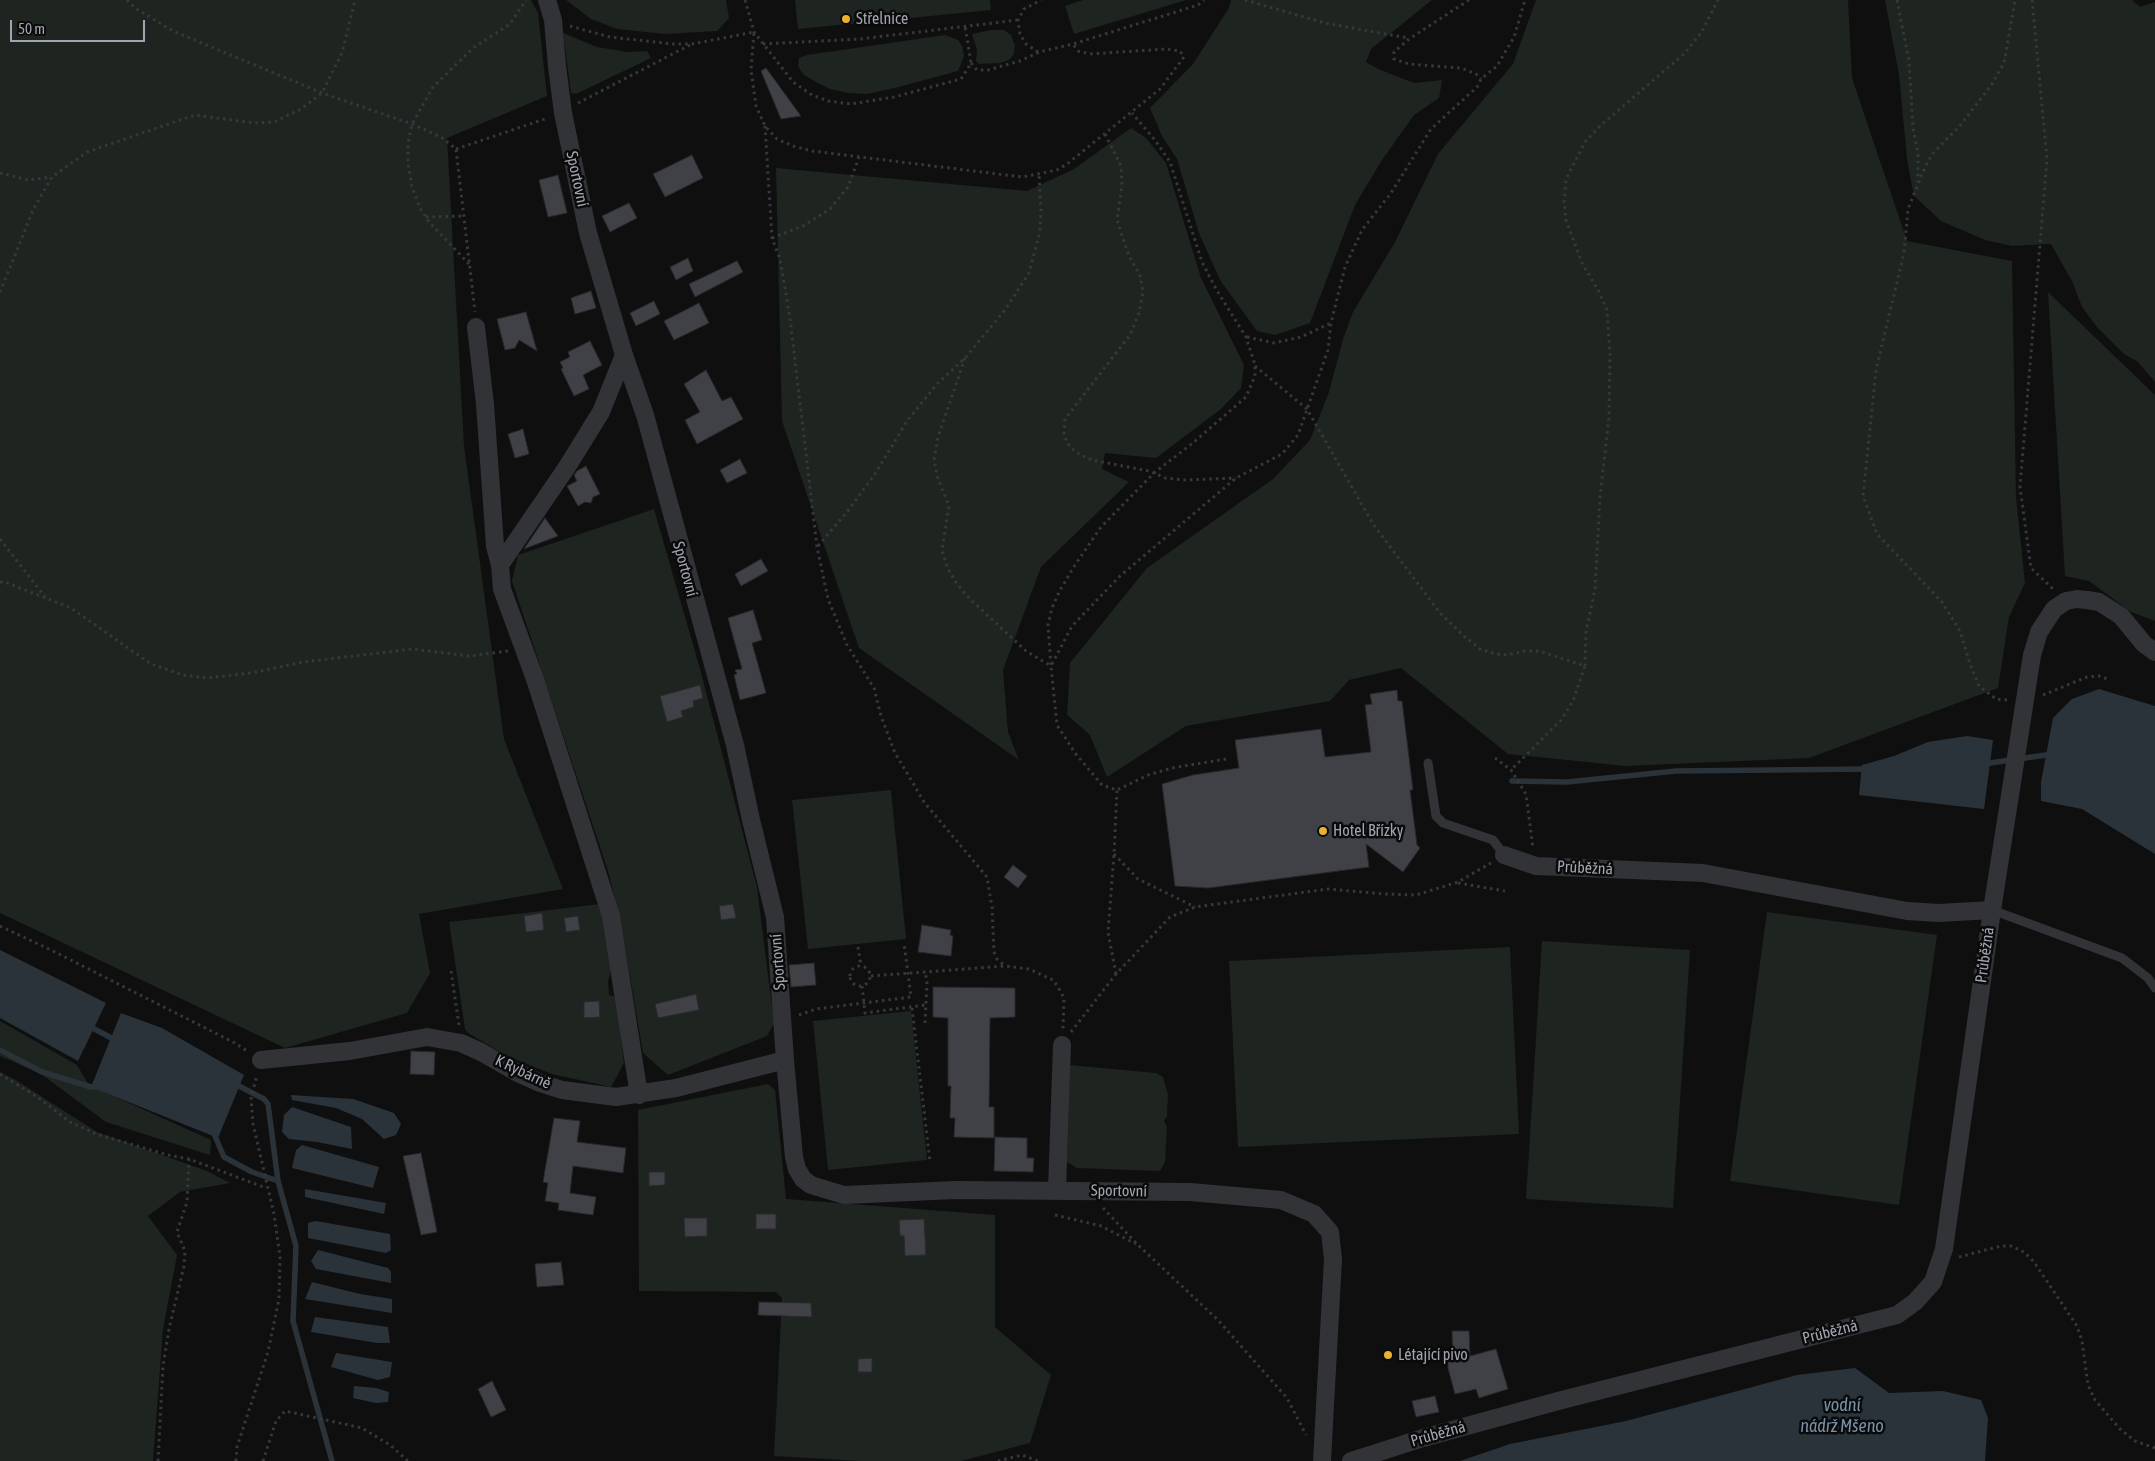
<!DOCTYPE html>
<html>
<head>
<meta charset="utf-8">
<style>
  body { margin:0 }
  #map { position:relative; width:2155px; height:1461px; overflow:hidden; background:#0f0f10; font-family:"Asap Condensed",sans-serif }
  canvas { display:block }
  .scale { position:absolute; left:10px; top:20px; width:135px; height:22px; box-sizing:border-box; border:2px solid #a1a5b0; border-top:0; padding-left:6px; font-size:15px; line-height:18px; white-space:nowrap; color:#a1a5b0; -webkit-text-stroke:4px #0a0a0b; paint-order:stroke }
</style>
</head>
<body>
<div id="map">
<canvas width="2155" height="1461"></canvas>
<div class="scale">50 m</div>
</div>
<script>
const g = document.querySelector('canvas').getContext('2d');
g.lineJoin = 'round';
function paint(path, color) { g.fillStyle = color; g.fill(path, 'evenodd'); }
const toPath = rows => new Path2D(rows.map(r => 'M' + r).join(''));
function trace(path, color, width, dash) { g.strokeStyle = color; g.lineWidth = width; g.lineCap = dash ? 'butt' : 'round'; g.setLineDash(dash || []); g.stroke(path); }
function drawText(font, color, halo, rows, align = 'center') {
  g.font = font + ' "Asap Condensed",sans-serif'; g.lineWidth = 5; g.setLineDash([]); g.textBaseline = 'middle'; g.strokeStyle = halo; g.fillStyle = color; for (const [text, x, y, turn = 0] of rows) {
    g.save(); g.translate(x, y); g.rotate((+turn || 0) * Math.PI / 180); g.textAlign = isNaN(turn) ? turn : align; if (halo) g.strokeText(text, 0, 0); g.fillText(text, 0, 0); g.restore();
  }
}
const green = toPath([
  [0,0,531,0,538,13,547,96,447,138,464,446,504,739,563,889,419,914,430,973,407,1013,285,1048,0,913],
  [566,0,726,0,729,18,717,31,665,34,617,29,591,19],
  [795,0,990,0,991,10,798,29],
  [1083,0,1186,0,1074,34,1065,6],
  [1231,0,1432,0,1371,49,1366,62,1378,69,1414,83,1442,80,1439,98,1414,115,1382,160,1355,205,1310,323,1275,335,1257,331,1220,280,1199,233,1177,159,1162,136,1150,108,1193,64,1229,8],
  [1536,0,1848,0,1852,78,1907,241,2012,261,2016,497,2025,583,2009,617,1998,688,1809,758,1626,766,1508,754,1401,668,1349,680,1330,701,1186,726,1107,777,1090,735,1067,715,1070,663,1147,568,1273,479,1310,440,1329,392,1343,339,1353,312,1395,242,1438,154,1513,64],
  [1885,0,2132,0,2140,7,2155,2,2155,382,2138,362,2124,354,2097,327,2082,307,2072,281,2051,244,2012,246,1985,240,1941,221,1914,196,1907,159,1899,75],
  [991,30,1004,30,1011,35,1015,45,1014,54,1009,60,1000,63,979,64,976,61,977,50,972,34],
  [563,33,597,47,628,52,647,51,651,58,576,94,571,93],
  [945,35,958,40,962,46,964,56,958,71,895,88,867,94,848,93,830,89,818,83,804,75,798,67,799,58,807,55],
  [1131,128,1146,138,1166,163,1201,278,1244,365,1241,388,1221,409,1156,458,1105,453,1102,469,1129,482,1041,567,1003,670,1008,732,1019,760,859,648,782,421,776,168,1027,191,1074,169],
  [2048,292,2155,395,2155,621,2131,612,2089,581,2065,576],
  [654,509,700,669,757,887,774,1023,767,1036,668,1075,643,1053,621,923,608,871,512,581,518,555],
  [891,790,906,939,808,949,792,800],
  [600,904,612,967,608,981,609,995,616,997,624,1063,611,1087,552,1074,509,1057,468,1033,465,1029,449,922],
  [1767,912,1937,935,1899,1205,1730,1181],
  [1542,941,1690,950,1673,1208,1526,1199],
  [1510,947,1519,1134,1238,1147,1229,961],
  [911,1011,927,1160,828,1170,813,1021],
  [0,1021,77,1065,89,1085,211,1140,210,1155,106,1122,41,1074,0,1056],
  [1070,1065,1156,1073,1163,1077,1168,1095,1167,1116,1164,1121,1167,1127,1165,1162,1160,1171,1077,1168,1067,1162],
  [0,1072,14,1079,97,1132,207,1171,230,1183,180,1192,148,1216,177,1255,163,1329,153,1461,0,1461],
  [768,1084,775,1090,786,1199,995,1215,995,1327,1051,1375,1030,1443,961,1461,860,1461,774,1456,782,1298,776,1292,639,1291,638,1110]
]);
const water = toPath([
  [2099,689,2155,706,2155,854,2082,809,2041,801,2041,782,2053,718,2072,699],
  [1967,736,1993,740,1984,809,1859,795,1862,765,1894,756,1928,742],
  [0,950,106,1003,78,1061,0,1018],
  [121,1013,162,1028,244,1075,218,1138,91,1087],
  [291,1095,353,1099,394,1113,401,1124,396,1135,384,1139,362,1119,336,1108,292,1100],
  [292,1107,351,1127,352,1149,317,1142,289,1139,282,1132,284,1115],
  [302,1145,379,1167,373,1188,292,1168,296,1150],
  [305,1189,386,1203,384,1214,305,1197],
  [316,1221,390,1234,391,1250,386,1253,308,1238,308,1223],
  [318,1250,388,1268,391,1272,391,1283,316,1269,311,1261],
  [312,1282,360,1294,392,1299,392,1313,305,1299],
  [315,1317,388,1327,390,1343,377,1343,311,1332],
  [336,1353,392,1362,390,1377,378,1380,331,1367],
  [1855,1368,1889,1393,1943,1391,1981,1400,1988,1418,1985,1461,1460,1461,1510,1444,1626,1421,1797,1375],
  [354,1386,376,1388,389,1392,388,1402,376,1403,353,1398]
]);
const stream = toPath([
  [1983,764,2053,754],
  [1512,781,1567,782,1676,771,1869,769],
  [87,1025,117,1041],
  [0,1050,42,1072,91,1087,98,1087],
  [233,1083,264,1099,268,1104,278,1181],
  [212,1129,224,1157,252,1172,278,1181,296,1246,293,1321,332,1461]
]);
const building = toPath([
  [766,68,801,116,781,119,761,71,766,68],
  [692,155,703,178,665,197,653,174,692,155],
  [558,175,567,213,548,217,539,180,558,175],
  [629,203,637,218,610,232,602,216,629,203],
  [688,258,693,271,676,280,670,267,688,258],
  [737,261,743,272,695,297,689,284,737,261],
  [591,291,596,308,575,314,571,298,591,291],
  [654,301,660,314,636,326,630,313,654,301],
  [699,303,709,323,674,340,664,321,699,303],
  [526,312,537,351,519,340,515,348,505,350,497,319,526,312],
  [590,341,602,365,583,375,589,389,574,396,561,369,563,368,560,362,570,357,568,352,590,341],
  [706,370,722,401,731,397,743,419,697,444,685,420,700,412,684,384,706,370],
  [523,429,529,454,515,458,508,434,523,429],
  [740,459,747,473,727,483,720,470,740,459],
  [586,466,600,494,593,497,591,503,585,502,578,506,567,486,577,481,574,475,577,471,586,466],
  [545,518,558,536,524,549,545,518],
  [761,559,768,571,741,586,735,574,761,559],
  [753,610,762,640,752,643,766,693,740,700,734,675,737,674,735,670,742,669,728,618,753,610],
  [700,685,703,698,693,701,694,707,681,711,683,717,667,722,660,696,700,685],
  [1397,690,1398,701,1402,701,1413,790,1410,790,1417,845,1420,848,1403,872,1366,844,1369,867,1208,888,1175,886,1162,784,1193,775,1239,768,1235,740,1321,729,1325,757,1371,752,1365,705,1372,704,1370,694,1397,690],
  [1013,865,1027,876,1018,888,1004,877,1013,865],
  [733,904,736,918,721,920,719,906,733,904],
  [542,913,544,930,526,932,524,916,542,913],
  [578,916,580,930,566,932,564,918,578,916],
  [922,925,951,930,950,935,953,936,951,956,918,952,922,925],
  [814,963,816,985,791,987,789,965,814,963],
  [933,987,1015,988,1015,1017,990,1018,989,1107,994,1107,994,1138,954,1137,955,1118,950,1118,951,1086,948,1086,948,1018,933,1017,933,987],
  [696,994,699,1010,658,1018,655,1004,696,994],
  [599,1001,600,1017,584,1018,584,1002,599,1001],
  [411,1051,435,1052,434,1075,410,1074,411,1051],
  [554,1118,580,1121,577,1142,626,1148,623,1173,573,1166,570,1193,596,1197,593,1215,558,1210,559,1203,545,1201,548,1183,543,1182,554,1118],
  [995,1137,1027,1138,1027,1158,1034,1158,1033,1172,994,1171,995,1137],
  [421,1153,437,1232,421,1235,403,1156,421,1153],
  [649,1172,665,1172,665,1185,649,1186,649,1172],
  [756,1214,776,1214,776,1229,756,1229,756,1214],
  [684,1218,707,1218,707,1236,685,1237,684,1218],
  [924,1219,926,1255,905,1256,904,1236,900,1236,899,1220,924,1219],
  [561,1262,564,1285,537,1287,535,1264,561,1262],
  [759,1302,811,1303,812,1317,758,1315,759,1302],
  [1452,1331,1469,1331,1470,1356,1496,1349,1508,1389,1479,1398,1476,1389,1455,1394,1448,1368,1448,1359,1453,1359,1452,1331],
  [872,1358,872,1372,858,1372,858,1359,872,1358],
  [492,1381,506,1410,491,1417,478,1389,492,1381],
  [1435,1396,1439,1412,1416,1417,1412,1401,1435,1396]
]);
const path = toPath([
  [127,0,135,8,173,31,322,93,412,124,441,137,456,149,475,312],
  [745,0,754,32,793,82,812,95,828,101,851,104,894,97,961,79,971,63,965,26],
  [1245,0,1325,23,1408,38],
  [1469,0,1409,39,1394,52,1394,59,1409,64,1461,68,1476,74,1481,79],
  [1897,0,1909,61,1913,128,1918,153,1918,182],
  [2032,0,2047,159,2020,487,2031,568,2053,589],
  [570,26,610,37,673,44,692,44,754,32,751,70,756,106,765,126,777,139,793,146,812,151,1022,177,1057,170,1067,164,1160,89,1184,57,1180,51,1166,49,1090,54,1078,51,1073,44],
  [763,44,860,39,1018,20],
  [1038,52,1026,44,1020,34,1018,20,1024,9,1041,0],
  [971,63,977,70,988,70,1020,61,1039,52,1073,44,1198,5,1204,0],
  [578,103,690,45],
  [765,126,772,238,780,259,790,318,817,547,828,599,847,645,874,688,881,716,895,753,907,773,924,802,987,877,992,907,994,952,997,959,1005,966],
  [1105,134,1121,166,1122,185,1117,220,1129,256,1140,275,1143,292,1139,313,1130,335,1065,419,1064,435,1068,444,1075,452,1092,460,1149,471,1165,478,1184,480,1236,478],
  [456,149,548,118],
  [0,173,28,180,51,177],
  [426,217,464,216],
  [772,238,803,226,830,209,848,187,859,157],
  [469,264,429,222,420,208,412,187,408,163,408,143,412,124,433,87,473,48,510,24,526,0],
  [0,292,34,208,52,177,87,152,195,115,254,123,274,122,301,109,322,93,342,53,355,0],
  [1247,337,1274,343,1301,337,1331,323],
  [965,358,938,437,934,460,938,479,949,506,942,550,947,567,957,584,970,599,1026,651,1051,666,1048,625,1052,608,1059,592,1075,565,1101,527,1154,473,1194,442,1246,397,1255,376,1255,365,1246,337,1216,289,1202,262,1170,162,1155,140,1132,113],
  [1255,366,1307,409,1373,524,1440,613,1465,637,1480,649,1496,654,1507,655,1525,651,1539,651,1585,666,1573,701,1561,720,1511,770],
  [0,539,45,597],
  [818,546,847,512,875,474,907,421,937,384,965,358,1005,310,1029,273,1040,231,1041,211,1039,174],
  [0,582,5,582,71,608,151,664,183,675,207,678,251,673,303,662,413,649,469,656,508,651],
  [1585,666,1586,632,1595,589,1600,497,1609,417,1610,354,1607,310,1598,290,1582,263,1566,220,1564,201,1566,179,1585,142,1600,126,1684,54,1701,33,1718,0],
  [2043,695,2087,677,2099,676,2110,680],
  [2007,700,1996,699,1979,686,1970,664,1960,631,1942,602,1877,534,1863,496,1876,370,1904,253,1908,209,1922,174,1932,154,1959,127,1992,84,2004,63,2015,0],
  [1495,758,1511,770,1526,794,1533,848],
  [1226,759,1172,768,1148,775,1117,790,1102,785,1075,753,1057,725,1051,666,1072,626,1120,576,1236,478,1282,454,1298,435,1328,350,1331,323,1345,267,1362,230,1391,193,1431,129,1477,87,1481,79,1497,66,1514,37,1525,0],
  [1114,854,1138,879,1195,907],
  [1458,883,1505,891],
  [0,926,53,951,235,1043,247,1051],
  [858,947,861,966],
  '850 976a10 10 0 1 1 20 0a10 10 0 1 1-20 0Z',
  [451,971,459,1025],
  [1116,974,1108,932,1114,854,1117,790],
  [871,976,1005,966,1029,969,1053,980,1058,987,1064,998,1063,1029],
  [862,986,865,1013,925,1005],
  [912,1008,930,1162],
  [799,1015,816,1009,911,997,904,943],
  [925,1023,927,983,925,971],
  [1071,1032,1116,974,1170,917,1195,907,1328,889,1384,894,1416,895,1458,882,1491,863],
  [0,1074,39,1098,70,1122,96,1134,168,1155,189,1159,266,1188],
  [1103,1208,1138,1245,1218,1320,1287,1398,1306,1435],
  [1055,1215,1101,1226,1136,1244],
  [1959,1257,2001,1246,2011,1246,2024,1252,2034,1262,2077,1326,2082,1341,2088,1385,2095,1400,2120,1429,2135,1441,2155,1448],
  [158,1461,163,1366,169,1329,184,1266,185,1251,177,1232,187,1202,189,1159],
  [236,1461,237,1447,268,1352,279,1299,280,1257,274,1214,253,1124,251,1097,257,1076],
  [263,1461,276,1421,285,1411,362,1428,390,1445,408,1461],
  [998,1461,1022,1455,1038,1461]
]);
const lane = toPath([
  [1428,763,1436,816,1443,823,1493,840,1504,855],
  [1992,910,2122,958,2148,978,2155,988]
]);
const street = toPath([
  [547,0,553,20,557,66,563,113,588,233,624,355,645,415,735,745,751,820,775,917,785,1060,794,1157,797,1169,803,1179,811,1185,844,1195,956,1190,1190,1192,1281,1200,1314,1214,1330,1232,1333,1259,1322,1461],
  [476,327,485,404,495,546,500,565,502,589,535,679,611,916,639,1095],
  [500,565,567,467,601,412,624,355],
  [1504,855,1536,866,1703,873,1907,911,1939,913,1992,910],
  [261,1060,350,1051,427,1037,461,1043,481,1052,516,1072,540,1083,562,1090,616,1097,676,1088,785,1060],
  [1057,1189,1062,1045],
  [1351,1461,1423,1438,1562,1400,1897,1315,1915,1302,1933,1282,1944,1249,1992,910,2032,655,2039,632,2054,609,2066,601,2077,599,2087,600,2099,602,2121,616,2144,644,2155,652]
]);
const markers = [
  [846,19,5,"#e8b22f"],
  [1323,831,5,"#e8b22f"],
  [1388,1355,5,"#e8b22f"]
];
const poiNames = [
  ["Střelnice",856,19],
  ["Hotel Břízky",1333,831],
  ["Létající pivo",1398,1355]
];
const streetNames = [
  ["Sportovní",577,179,78],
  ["Sportovní",685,569,75],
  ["Průběžná",1585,868,3],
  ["Průběžná",1985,955,-82],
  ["Sportovní",778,962,-94],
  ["K Rybárně",523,1072,25],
  ["Sportovní",1119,1191,1],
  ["Průběžná",1830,1332,-14],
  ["Průběžná",1438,1434,-16]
];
const waterNames = [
  ["vodní",1842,1405],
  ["nádrž Mšeno",1842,1426]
];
paint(green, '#1e241f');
paint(water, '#2b333a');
trace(stream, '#2b333a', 5.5);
paint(building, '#404146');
trace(building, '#29292c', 1);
trace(path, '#36383c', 3, [2.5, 4]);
trace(lane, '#323337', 9);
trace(street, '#323337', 18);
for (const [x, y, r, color] of markers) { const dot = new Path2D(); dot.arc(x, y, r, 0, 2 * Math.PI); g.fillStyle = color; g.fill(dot); trace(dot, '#0a0a0b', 2); }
drawText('16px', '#a1a5b0', '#0a0a0b', poiNames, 'left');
drawText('16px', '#a1a5b0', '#0a0a0b', streetNames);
drawText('italic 18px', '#7891ab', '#0a0a0b', waterNames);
</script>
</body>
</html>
